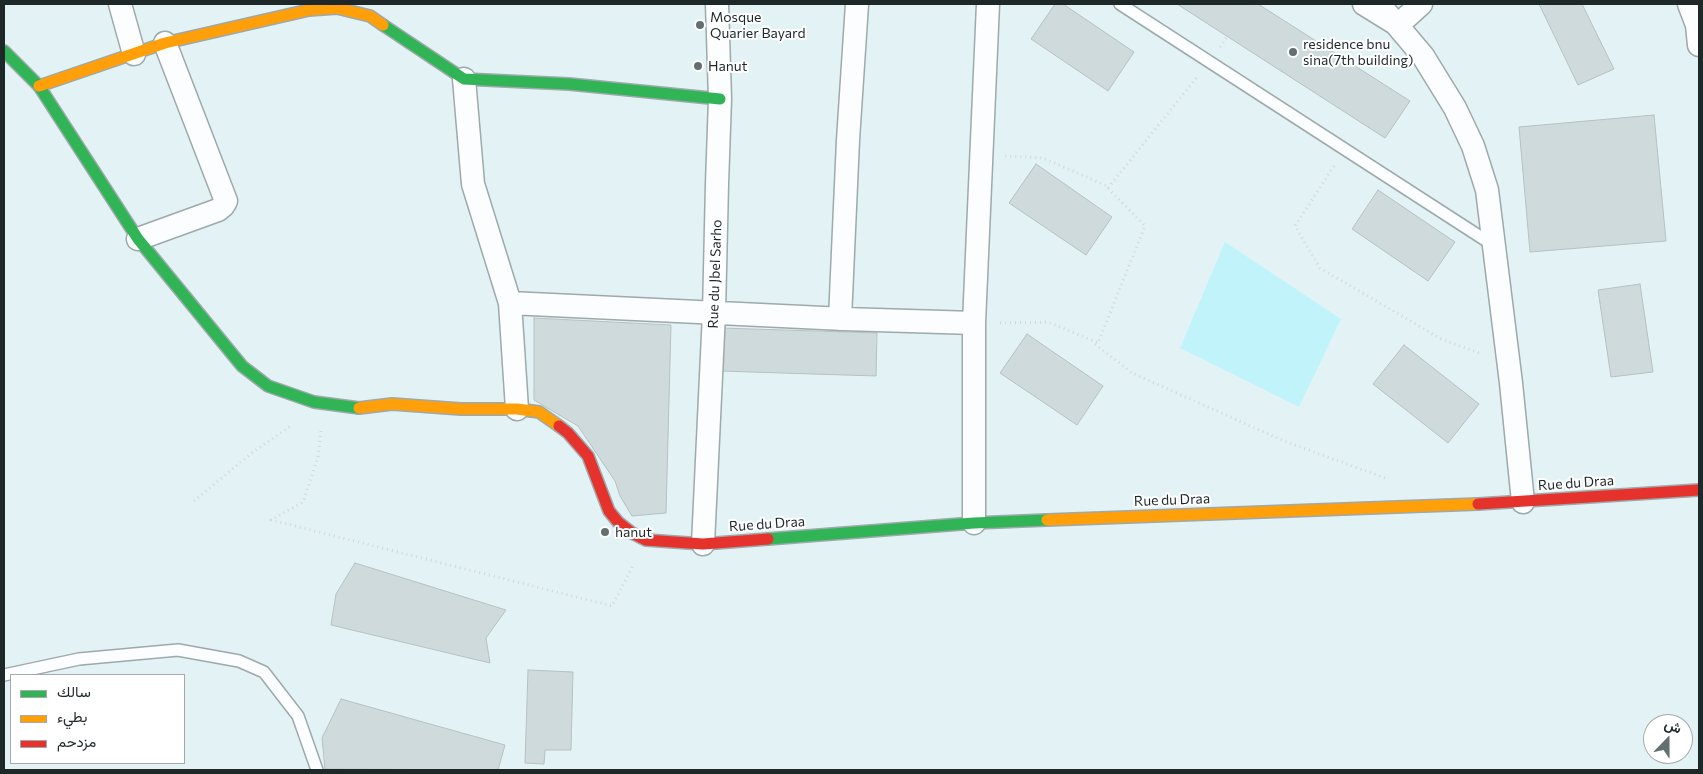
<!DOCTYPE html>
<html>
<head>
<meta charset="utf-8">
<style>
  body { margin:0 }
  #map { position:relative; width:1703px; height:774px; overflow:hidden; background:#e3f3f5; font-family:Commissioner,Vazirmatn,sans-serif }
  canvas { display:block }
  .frame { position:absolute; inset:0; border:5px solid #1e2829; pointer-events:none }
  .legend { position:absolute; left:10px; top:674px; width:175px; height:90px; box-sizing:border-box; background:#fff; border:1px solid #a5a9a9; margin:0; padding:6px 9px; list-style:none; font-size:15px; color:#1e2829 }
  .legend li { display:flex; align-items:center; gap:10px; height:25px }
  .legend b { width:25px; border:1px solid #a5a9a9 }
  .north { position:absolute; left:1643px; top:714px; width:50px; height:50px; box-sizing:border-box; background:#fff; border:1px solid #a5a9a9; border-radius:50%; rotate:22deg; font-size:14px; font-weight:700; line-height:20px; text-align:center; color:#1e2829 }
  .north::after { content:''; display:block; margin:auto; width:18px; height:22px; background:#636f70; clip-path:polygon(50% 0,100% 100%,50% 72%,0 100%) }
</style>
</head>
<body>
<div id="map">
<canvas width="1703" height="774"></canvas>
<div class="frame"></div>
<ul class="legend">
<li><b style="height:6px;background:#30b455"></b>سالك</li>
<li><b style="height:6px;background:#ff9f0a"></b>بطيء</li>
<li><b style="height:6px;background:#e5322d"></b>مزدحم</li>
</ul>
<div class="north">ش</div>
</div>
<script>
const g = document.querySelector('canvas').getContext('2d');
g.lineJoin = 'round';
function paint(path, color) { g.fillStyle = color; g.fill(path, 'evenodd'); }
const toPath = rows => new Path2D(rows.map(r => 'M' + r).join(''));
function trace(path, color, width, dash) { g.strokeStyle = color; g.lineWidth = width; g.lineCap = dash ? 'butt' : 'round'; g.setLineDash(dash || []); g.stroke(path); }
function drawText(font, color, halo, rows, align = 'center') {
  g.font = font + ' Commissioner,sans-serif'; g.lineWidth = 4; g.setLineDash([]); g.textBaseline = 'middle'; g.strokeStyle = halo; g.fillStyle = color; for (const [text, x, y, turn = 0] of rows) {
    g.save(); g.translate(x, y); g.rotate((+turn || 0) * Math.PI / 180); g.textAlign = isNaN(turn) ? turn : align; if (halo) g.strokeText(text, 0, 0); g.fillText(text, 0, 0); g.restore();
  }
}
const green = toPath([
  [1225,242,1341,319,1299,407,1180,348]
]);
const building = toPath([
  [1055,4,1063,4,1134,52,1108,91,1031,39,1055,4],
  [1177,4,1258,4,1410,101,1385,138,1177,4],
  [1539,4,1582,4,1614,69,1578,85,1539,4],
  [1654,115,1666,241,1530,252,1519,127,1654,115],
  [1036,164,1112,217,1086,255,1009,203,1036,164],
  [1378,190,1455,242,1428,281,1352,229,1378,190],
  [1640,284,1653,372,1611,377,1598,290,1640,284],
  [534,318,671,325,666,513,632,516,620,496,615,481,578,426,534,400,534,318],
  [721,328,877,333,876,376,720,371,721,328],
  [1027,334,1103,386,1077,425,1000,373,1027,334],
  [1404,345,1479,404,1448,443,1373,384,1404,345],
  [355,563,506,610,486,638,490,663,331,625,336,594,355,563],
  [528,670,573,672,571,750,545,750,544,764,525,763,528,670],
  [341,699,505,745,498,770,325,769,322,738,341,699]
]);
const path = toPath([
  [1220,47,1250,4],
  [1334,166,1295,226,1320,268,1441,339,1482,354],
  [1108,188,1197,77],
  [1000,323,1048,322,1098,343,1145,226,1105,185,1043,158,1005,156],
  [1095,344,1132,373,1284,441,1385,478],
  [321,431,318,457,303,502,271,520,612,606,634,564],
  [194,501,253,452,292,425]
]);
const lane = toPath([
  [1120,4,1493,245],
  [4,675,79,659,178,650,239,661,264,672,298,716,317,770]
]);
const street = toPath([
  [120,4,134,54],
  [1364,4,1398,25,1421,4],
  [1379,4,1423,56,1455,108,1473,146,1487,190,1511,383,1523,502],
  [1689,4,1697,25,1699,45],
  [464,79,473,184,510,303,517,409],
  [138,239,218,210,223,206,226,201,165,43],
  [510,303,844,319,974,323],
  [840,319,848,140,857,4],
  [974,523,974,323,988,4],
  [703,544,714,313,717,184,720,99,717,4]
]);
const fast = toPath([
  [383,25,464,79,569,84,720,99],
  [4,51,39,86,138,239,242,366,268,386,314,402,359,408],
  [768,539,974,523,1047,520]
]);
const slow = toPath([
  [39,86,165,43,309,10,337,8,370,16,383,25],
  [359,408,392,404,461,409,517,409,539,412,559,426],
  [1047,520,1478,504]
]);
const jam = toPath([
  [559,426,568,433,588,456,609,511,618,522,632,533,646,540,703,544,768,539],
  [1478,504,1699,490]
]);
const markers = [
  [700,25,5,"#636f70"],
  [1293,52,5,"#636f70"],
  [698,66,5,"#636f70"],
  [605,532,5,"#636f70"]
];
const poiNames = [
  ["Mosque",710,17],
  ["Quarier Bayard",710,33],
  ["residence bnu",1303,44],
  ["sina(7th building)",1303,60],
  ["Hanut",708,66],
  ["hanut",615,532]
];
const streetNames = [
  ["Rue du Jbel Sarho",715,274,-88],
  ["Rue du Draa",1576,483,-4],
  ["Rue du Draa",1172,500,-2],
  ["Rue du Draa",767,524,-4]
];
paint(green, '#c0f4fa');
paint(building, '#cedadc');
trace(building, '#b5c1c2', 1);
trace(lane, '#9da9ab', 14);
trace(street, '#9da9ab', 25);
trace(fast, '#9da9ab', 14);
trace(slow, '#9da9ab', 14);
trace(jam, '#9da9ab', 14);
trace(path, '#d3d7d7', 3, [1, 4]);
trace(lane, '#fbfdfe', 11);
trace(street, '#fbfdfe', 22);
trace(fast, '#30b455', 11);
trace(slow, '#ff9f0a', 11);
trace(jam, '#e5322d', 11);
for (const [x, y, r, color] of markers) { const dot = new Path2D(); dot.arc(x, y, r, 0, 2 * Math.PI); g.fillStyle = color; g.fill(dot); trace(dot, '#fff', 2); }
drawText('14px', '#1e2829', '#fff', poiNames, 'left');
drawText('14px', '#1e2829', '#fff', streetNames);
</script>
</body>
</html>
